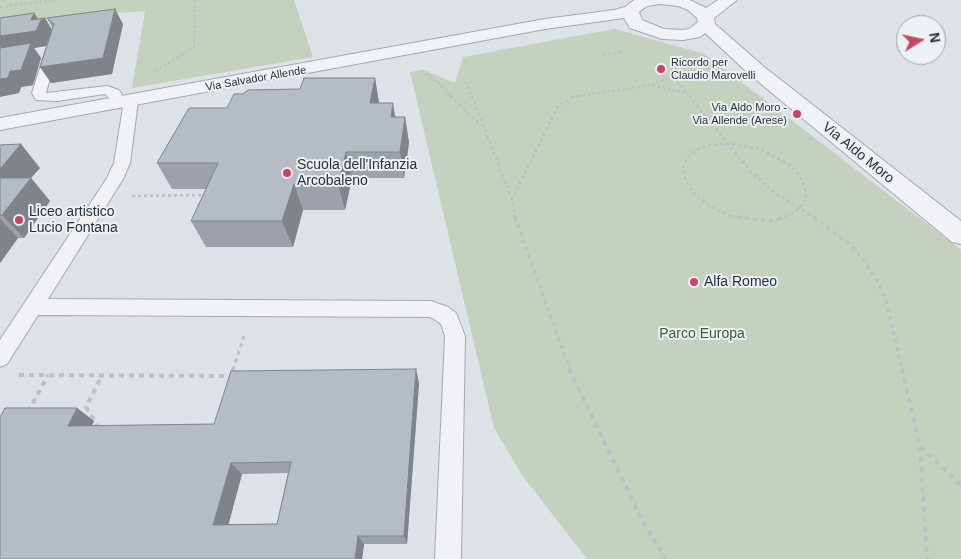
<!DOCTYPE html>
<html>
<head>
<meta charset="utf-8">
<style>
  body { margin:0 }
  #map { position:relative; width:961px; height:559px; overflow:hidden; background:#dde2e7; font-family:Arial,sans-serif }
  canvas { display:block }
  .north { position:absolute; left:896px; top:15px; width:50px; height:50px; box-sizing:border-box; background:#edf1f4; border:1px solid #9ea4ab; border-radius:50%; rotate:80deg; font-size:14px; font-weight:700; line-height:20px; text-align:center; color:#27313d }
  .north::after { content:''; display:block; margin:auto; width:18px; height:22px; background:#c94566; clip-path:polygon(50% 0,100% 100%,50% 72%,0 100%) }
</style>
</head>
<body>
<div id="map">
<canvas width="961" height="559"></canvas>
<div class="north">N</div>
</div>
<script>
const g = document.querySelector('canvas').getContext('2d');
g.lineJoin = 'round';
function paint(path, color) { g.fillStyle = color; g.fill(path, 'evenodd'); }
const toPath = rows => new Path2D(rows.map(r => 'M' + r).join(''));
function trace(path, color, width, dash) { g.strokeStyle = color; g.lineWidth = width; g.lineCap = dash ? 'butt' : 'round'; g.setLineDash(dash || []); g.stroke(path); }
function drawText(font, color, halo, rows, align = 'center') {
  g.font = font + ' Arial,sans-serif'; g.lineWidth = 4; g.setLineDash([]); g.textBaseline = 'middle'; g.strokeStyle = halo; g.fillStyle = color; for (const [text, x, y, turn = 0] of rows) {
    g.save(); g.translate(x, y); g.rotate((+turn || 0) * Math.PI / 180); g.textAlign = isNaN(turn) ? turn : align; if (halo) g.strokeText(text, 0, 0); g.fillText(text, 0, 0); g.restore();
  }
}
const green = toPath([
  [0,0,294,0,313,57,132,88,145,11,72,16,0,25],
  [615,29,705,54,961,250,961,559,587,559,522,475,494,428,410,72,423,70,455,83,463,57]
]);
const pathFar3 = toPath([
  [0,7,55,0],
  [603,55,622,52],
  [422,70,440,84,451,97],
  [155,71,194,47,195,0],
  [673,76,680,63,693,61,712,64],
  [466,82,472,97],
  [653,85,685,93],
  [573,97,652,85,673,76,690,97]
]);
const pathFar2 = toPath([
  [450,96,481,125],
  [472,96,512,199],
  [689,96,751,172,775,193,815,218],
  [132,196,206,195],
  [515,218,512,199,558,106,573,97,580,96],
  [743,218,729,215,709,206,695,194,686,182,683,169,687,158,696,150,710,145,727,143,760,149,790,165,799,175,805,187,806,198,800,208,789,216,781,218]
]);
const pathFar1 = toPath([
  [515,217,570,370],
  [737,217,771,221,785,217],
  [814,217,849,244,862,258,876,279,886,300,902,370],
  [233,370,245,333]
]);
const path = toPath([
  [569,369,642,520,666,559],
  [902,369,920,446,961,485],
  [232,373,233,369],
  [19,375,231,376],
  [28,412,48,375],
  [99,428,86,407,102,375],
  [920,447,927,559]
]);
const lane = toPath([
  [52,45,58,49,46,93,107,86,119,90,121,93,123,98,119,107,109,107,107,104,109,98,105,94,57,101,36,100,32,93,46,49,52,45],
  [131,97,138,101,130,163,123,179,48,299,431,301,448,307,456,313,465,336,461,559,435,559,445,336,441,324,434,319,430,317,38,315,7,364,0,367,0,340,107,178,114,163,124,101,131,97]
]);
const street = toPath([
  [634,0,690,0,706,8,718,0,737,0,714,18,715,24,763,66,961,221,961,244,952,242,749,74,705,33,700,37,683,40,662,39,630,28,624,18,545,29,0,130,0,118,545,19,614,10,625,7,634,0],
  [660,4,678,6,688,10,697,18,698,22,689,29,683,30,664,29,642,20,639,12,647,6,660,4]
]);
const wall = toPath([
  [34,13,38,19,52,30,53,29,47,18,123,24,112,74,51,83,51,35,46,46,34,48,41,58,33,85,21,87,19,93],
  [375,78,379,103,395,117,405,117,409,143,404,178,352,178,345,210,303,210,293,247,206,247,191,221,206,189,172,189,157,163,227,108,300,89],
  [0,145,40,168,31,178,50,201,24,238,18,238,0,263],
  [419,383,407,544,364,544,362,559,0,559,77,408,94,421,92,426,214,424],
  [288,473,277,524,228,524,242,474]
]);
const shadedWall = toPath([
  [115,9,123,24,112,74,51,83,40,67],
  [34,13,40,22,41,20,45,18,54,33,50,35,46,46,34,48,41,58,33,85,21,87,19,93,0,97,0,36,31,20],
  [375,78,379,103,370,103],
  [393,103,397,128,391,117],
  [405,117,409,143,404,178,400,152],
  [21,144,40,168,31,178,50,201,24,238,2,215,0,187,0,169],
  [346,152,352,178,345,210,338,184],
  [294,184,303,210,293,247,282,221],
  [0,219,18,238,0,263],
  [416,369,419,383,407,544,404,536],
  [77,408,94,421,85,438,68,426],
  [231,463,242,474,226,534,213,525],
  [358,536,364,544,362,559,355,559]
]);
const building = toPath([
  [115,9,103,58,40,67,54,24,47,18,115,9],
  [34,13,31,20,45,18,41,20,36,31,0,36,0,18,34,13],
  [31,43,21,70,10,71,8,78,0,79,0,48,31,43],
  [304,78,375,78,370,103,393,103,391,117,405,117,400,152,346,152,338,184,294,184,282,221,191,221,218,163,157,163,189,108,227,108,234,94,243,94,248,90,300,89,304,78],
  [21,144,0,169,0,145,21,144],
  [0,178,31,178,2,215,0,215,0,178],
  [416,369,404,536,358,536,355,559,0,559,0,417,5,408,77,408,68,426,214,424,231,371,416,369],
  [291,462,277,524,213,525,231,463,291,462]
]);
const markers = [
  [661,69,5,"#c94566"],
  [797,114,5,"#c94566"],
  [287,173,5,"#c94566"],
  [19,220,5,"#c94566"],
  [694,282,5,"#c94566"]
];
const farPoinames = [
  ["Ricordo per",671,63],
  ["Claudio Marovelli",671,76],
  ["Via Aldo Moro -",787,108,"right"],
  ["Via Allende (Arese)",787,121,"right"]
];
const farStreetnames = [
  ["Via Salvador Allende",256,79,-10]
];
const streetNames = [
  ["Via Aldo Moro",858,153,39]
];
const poiNames = [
  ["Scuola dell'Infanzia",297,165],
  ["Arcobaleno",297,181],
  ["Liceo artistico",29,212],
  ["Lucio Fontana",29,228],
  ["Alfa Romeo",704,282]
];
const parkNames = [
  ["Parco Europa",702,334]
];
paint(green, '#c5d0bf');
trace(lane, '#a3a9b1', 2);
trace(street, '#a3a9b1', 2);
trace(pathFar3, '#bcc0c5', 2, [2.5, 2.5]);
trace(pathFar2, '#bcc0c5', 2.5, [3, 3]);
trace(pathFar1, '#bcc0c5', 3, [4, 4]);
trace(path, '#bcc0c5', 4, [5, 5]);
paint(lane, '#f0f2f5');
paint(street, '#f0f2f5');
paint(wall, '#9ca2a8');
paint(shadedWall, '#7f8488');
paint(building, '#b5bcc3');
trace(building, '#7f8488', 1);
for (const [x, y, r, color] of markers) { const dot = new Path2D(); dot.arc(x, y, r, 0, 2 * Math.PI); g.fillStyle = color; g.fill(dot); trace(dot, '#edf1f4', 2); }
drawText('11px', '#27313d', '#edf1f4', farPoinames, 'left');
drawText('11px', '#27313d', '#edf1f4', farStreetnames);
drawText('14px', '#27313d', '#edf1f4', streetNames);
drawText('14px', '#27313d', '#edf1f4', poiNames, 'left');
drawText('14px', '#3f5835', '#edf1f4', parkNames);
</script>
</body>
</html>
